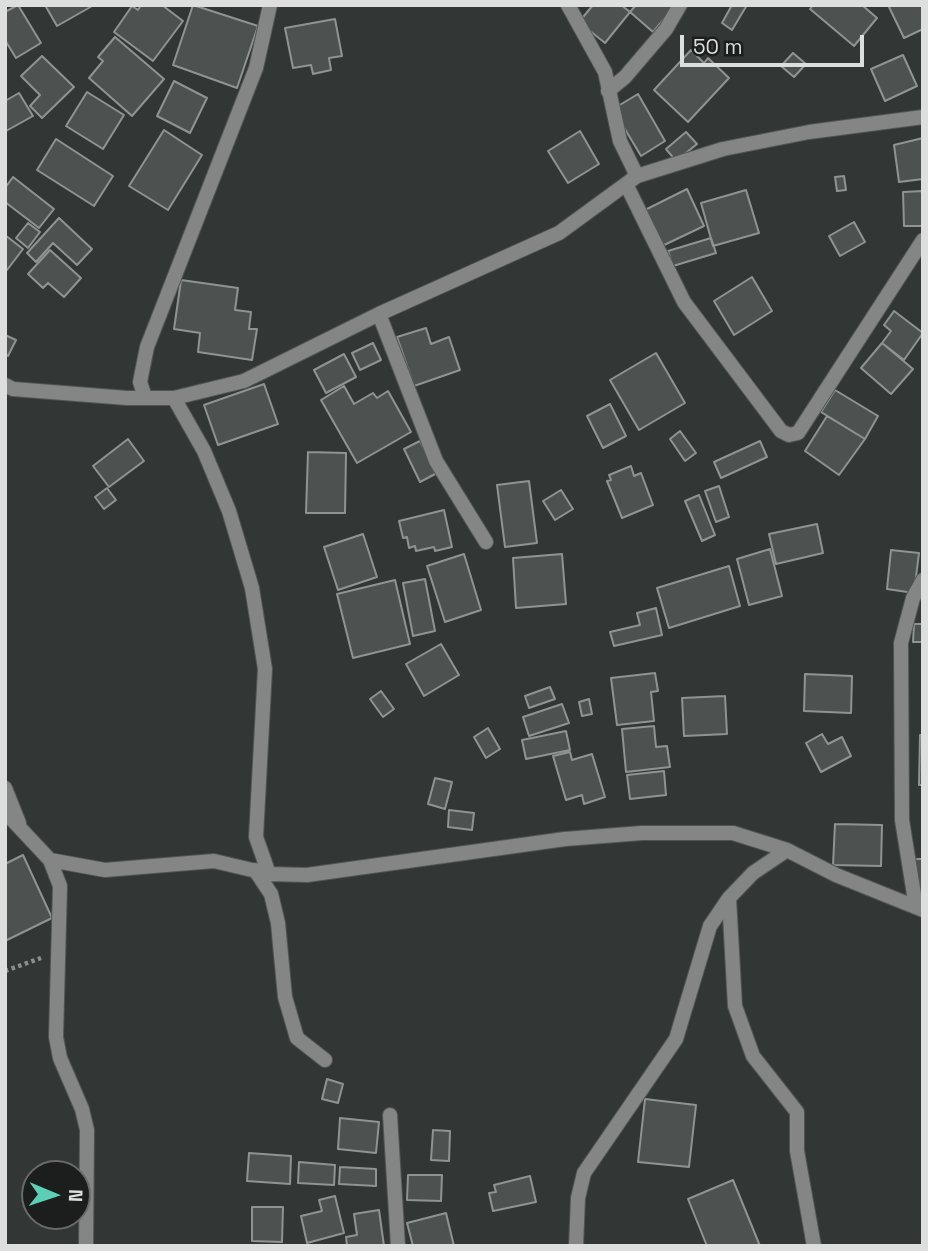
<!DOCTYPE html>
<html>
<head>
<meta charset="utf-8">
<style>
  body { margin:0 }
  #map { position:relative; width:928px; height:1251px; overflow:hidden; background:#323736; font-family:"Space Grotesk",sans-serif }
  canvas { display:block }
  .frame { position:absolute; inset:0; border:7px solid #dcdfde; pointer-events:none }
  .north { position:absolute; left:21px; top:1160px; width:70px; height:70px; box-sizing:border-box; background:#1c1e1d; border:2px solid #696b6a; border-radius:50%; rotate:92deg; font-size:19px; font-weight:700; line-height:28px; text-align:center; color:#dcdfde }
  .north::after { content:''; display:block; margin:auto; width:24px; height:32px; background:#5eceb8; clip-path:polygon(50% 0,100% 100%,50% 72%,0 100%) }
  .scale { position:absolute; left:680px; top:35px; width:184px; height:32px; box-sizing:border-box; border:4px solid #dcdfde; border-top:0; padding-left:9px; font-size:21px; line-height:24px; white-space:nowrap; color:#dcdfde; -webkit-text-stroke:5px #1c1e1d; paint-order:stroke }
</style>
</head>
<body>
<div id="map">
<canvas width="928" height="1251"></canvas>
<div class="frame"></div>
<div class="north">N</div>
<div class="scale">50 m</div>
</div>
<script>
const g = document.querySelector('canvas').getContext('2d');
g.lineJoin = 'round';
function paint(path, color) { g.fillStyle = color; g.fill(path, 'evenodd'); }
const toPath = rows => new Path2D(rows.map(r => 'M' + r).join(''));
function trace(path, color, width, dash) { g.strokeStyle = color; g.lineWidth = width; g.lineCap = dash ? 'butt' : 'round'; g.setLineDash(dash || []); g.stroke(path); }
const building = toPath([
  [18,5,41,43,16,58,5,40,5,12,18,5],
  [45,5,94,5,57,26,45,5],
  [141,5,162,5,183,21,153,61,114,32,132,6,138,10,141,5],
  [193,5,258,26,237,88,173,65,193,5],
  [593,5,621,5,630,12,605,43,579,22,593,5],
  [636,5,676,5,653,32,630,12,636,5],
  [732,5,747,5,732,30,722,23,732,5],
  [813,5,862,5,877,18,854,46,810,9,813,5],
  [893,5,923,5,923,29,904,38,889,7,893,5],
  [335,19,342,56,329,58,331,70,313,74,311,65,293,68,285,28,335,19],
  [115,37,164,79,132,116,89,78,103,61,98,57,115,37],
  [691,50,704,63,708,58,729,78,688,122,654,90,691,50],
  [793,53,806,64,794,77,781,66,793,53],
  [903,55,917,86,885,101,871,69,903,55],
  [42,56,74,87,42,118,30,106,40,95,21,76,42,56],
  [174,81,207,98,190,133,157,116,174,81],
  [87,92,124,115,103,149,66,126,87,92],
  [19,93,33,116,6,131,5,101,19,93],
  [638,94,665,141,641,156,613,109,638,94],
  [164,130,202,155,168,210,129,186,164,130],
  [580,131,599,164,568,183,548,151,580,131],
  [686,132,697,144,676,161,666,149,686,132],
  [923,138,923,179,899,182,894,145,923,138],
  [56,139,113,176,94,206,37,170,56,139],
  [844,176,846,190,837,191,835,177,844,176],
  [13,177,54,209,39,228,5,202,5,188,13,177],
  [687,189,704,226,662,246,645,210,687,189],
  [746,190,759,233,713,246,701,203,746,190],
  [923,191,923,226,904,226,903,192,923,191],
  [59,218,92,249,77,265,53,243,36,262,27,253,59,218],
  [854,222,865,242,840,256,829,236,854,222],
  [28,223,40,232,28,248,16,238,28,223],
  [5,235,23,249,7,270,5,269,5,235],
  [711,238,716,253,673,266,668,251,711,238],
  [50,250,81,278,64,297,48,283,43,288,28,274,50,250],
  [752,277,772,311,734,335,714,301,752,277],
  [181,280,238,288,235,310,251,312,249,329,257,329,252,360,198,352,200,333,174,329,181,280],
  [894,311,923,333,904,360,882,343,891,331,884,325,894,311],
  [426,328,431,344,449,337,460,370,414,386,397,337,426,328],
  [5,335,16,340,8,356,5,354,5,335],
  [373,343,381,360,360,370,352,353,373,343],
  [882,343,913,369,891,394,861,368,882,343],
  [656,353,685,403,639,430,610,380,656,353],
  [344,354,356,377,326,393,314,370,344,354],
  [264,384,278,424,218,445,204,405,264,384],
  [344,386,354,404,373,393,377,398,388,391,411,432,357,463,321,400,344,386],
  [835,390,878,416,865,439,821,412,835,390],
  [610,404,626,436,603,448,587,416,610,404],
  [827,416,865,439,839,475,805,451,827,416],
  [680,431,696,453,685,461,670,439,680,431],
  [128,439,144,461,109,487,93,466,128,439],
  [420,441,437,473,420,482,404,449,420,441],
  [760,441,767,457,721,478,714,462,760,441],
  [308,452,346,453,345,513,306,513,308,452],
  [631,466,634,476,641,473,653,505,622,518,607,481,611,480,609,475,631,466],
  [529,481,537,543,505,547,497,485,529,481],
  [719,486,729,517,716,522,705,491,719,486],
  [107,488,116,500,104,509,95,497,107,488],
  [561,490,573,509,555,520,543,501,561,490],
  [699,495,715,535,702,541,685,501,699,495],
  [444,510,452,547,435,551,434,547,416,551,415,546,409,548,407,537,403,538,399,521,444,510],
  [817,524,823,553,776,564,769,534,817,524],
  [363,534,377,577,338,590,324,547,363,534],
  [770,549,782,596,749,605,737,559,770,549],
  [891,550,919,553,914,593,887,589,891,550],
  [464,554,481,610,445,622,427,566,464,554],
  [562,554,566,604,516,608,513,558,562,554],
  [729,566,740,606,669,628,657,588,729,566],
  [425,579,435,631,413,636,403,583,425,579],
  [395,580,410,644,353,658,337,594,395,580],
  [656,608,662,635,614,646,610,632,640,625,637,613,656,608],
  [914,624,923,624,923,655,922,642,913,642,914,624],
  [441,644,459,675,424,696,406,664,441,644],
  [655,673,658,691,651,692,654,721,617,725,611,678,655,673],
  [805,674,852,676,851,713,804,711,805,674],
  [550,687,555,699,529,708,525,696,550,687],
  [381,691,394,709,383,717,370,699,381,691],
  [725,696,727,734,684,736,682,698,725,696],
  [589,699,592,714,582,716,579,702,589,699],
  [562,704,569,723,529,736,523,717,562,704],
  [654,726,656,747,667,746,670,767,626,772,622,729,654,726],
  [488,728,500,749,486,758,474,737,488,728],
  [566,731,570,750,526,759,522,740,566,731],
  [822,734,828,744,842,737,851,756,821,772,806,743,822,734],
  [920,735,923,735,923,785,919,785,920,735],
  [570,752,572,760,592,754,605,797,584,804,582,795,566,800,553,756,570,752],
  [664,771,666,795,630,799,627,775,664,771],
  [435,778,452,782,445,809,428,804,435,778],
  [449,810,474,813,472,830,448,827,449,810],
  [835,824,882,825,881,866,833,865,835,824],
  [23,855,52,918,5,941,5,864,23,855],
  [915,859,923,859,923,892,914,891,915,859],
  [327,1079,343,1084,338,1103,322,1099,327,1079],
  [645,1099,696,1105,689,1167,638,1162,645,1099],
  [340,1118,379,1122,376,1153,338,1149,340,1118],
  [433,1130,450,1131,449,1161,431,1160,433,1130],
  [249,1153,291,1156,290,1184,247,1181,249,1153],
  [299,1162,335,1165,334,1185,298,1183,299,1162],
  [340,1167,376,1169,376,1186,339,1184,340,1167],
  [408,1175,442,1175,441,1201,407,1200,408,1175],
  [530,1176,536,1202,493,1211,489,1193,496,1192,494,1185,530,1176],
  [733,1180,760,1246,707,1246,688,1199,733,1180],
  [335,1196,344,1233,307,1243,301,1216,322,1211,319,1200,335,1196],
  [252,1207,283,1207,282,1242,252,1241,252,1207],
  [379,1210,384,1246,347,1246,346,1237,357,1235,354,1214,379,1210],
  [446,1213,454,1246,413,1246,407,1223,446,1213]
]);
const path = toPath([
  [5,971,41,958]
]);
const minor = toPath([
  [568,5,605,72,620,141,637,176],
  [608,91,625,77,666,29,680,5],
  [626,184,684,302,781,431,789,435,798,433,923,240],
  [379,314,436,461,486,542],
  [5,385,13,389,127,398,174,398,244,381,379,314,559,233,637,176,723,149,809,132,923,117],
  [145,397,140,382,147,347,256,68,270,5],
  [174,398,204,451,229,511,252,588,265,669,256,837,269,874],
  [5,788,19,823],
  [5,812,50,860,105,870,214,861,269,874,307,875,565,839,642,833,733,833,787,850,836,875,923,910],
  [50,860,60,886,56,1037,60,1058,82,1109,87,1130,86,1246],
  [255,870,271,894,278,923,285,997,297,1038,325,1060],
  [729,898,735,1006,753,1056,797,1112,797,1151,814,1246],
  [916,907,902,820,901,643,913,598,923,580],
  [390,1115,398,1246],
  [576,1246,578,1198,584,1173,676,1039,710,926,729,898,753,873,787,850]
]);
paint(building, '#4d5251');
trace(building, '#8f9493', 2);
trace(minor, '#515554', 16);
trace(path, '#8b8f8e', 4.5, [3.5, 3.5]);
trace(minor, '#848685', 14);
</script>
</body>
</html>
